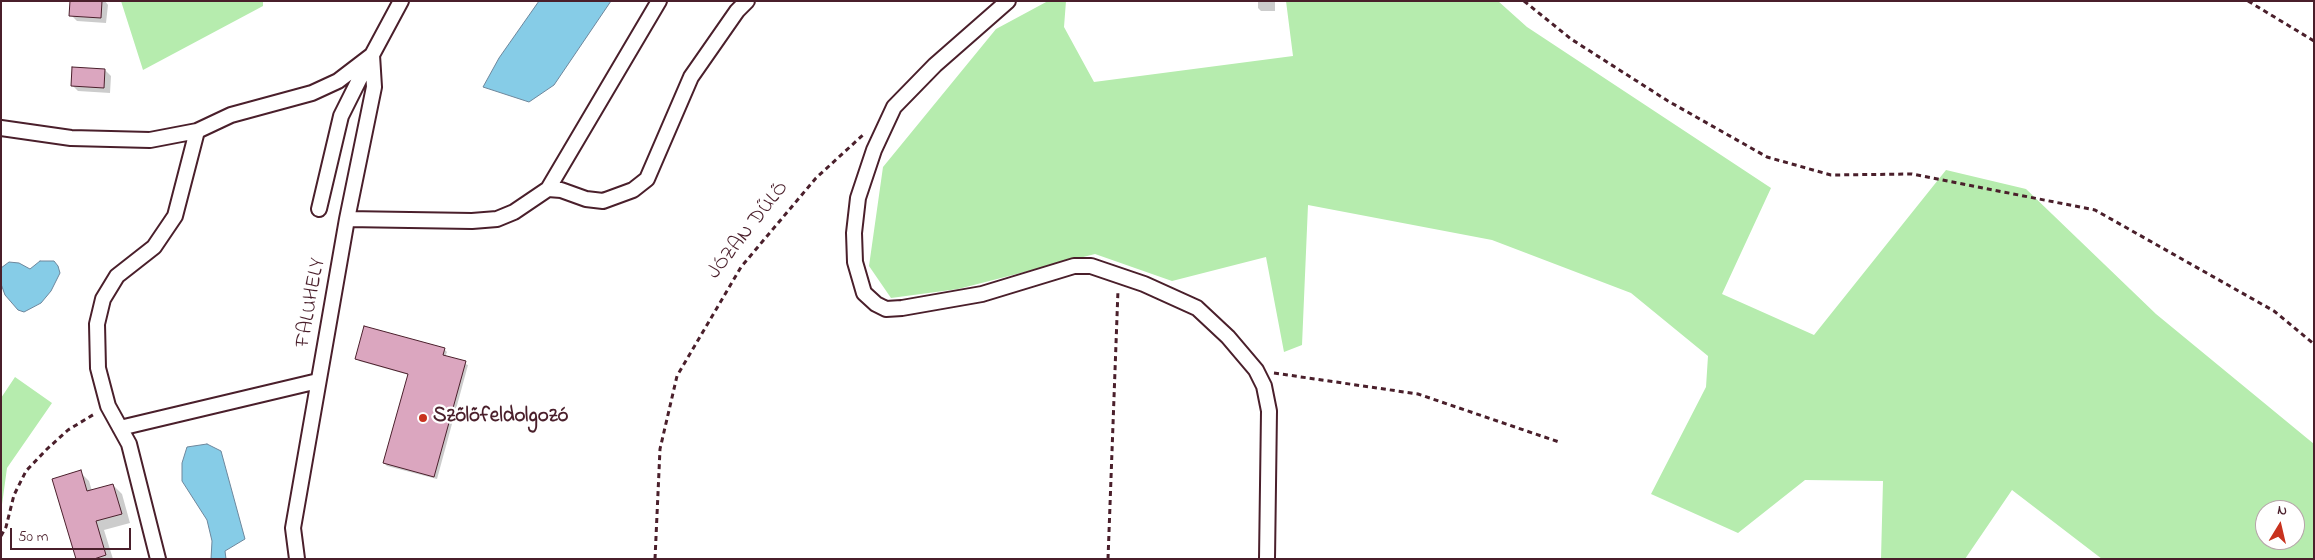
<!DOCTYPE html>
<html>
<head>
<meta charset="utf-8">
<style>
  body { margin:0 }
  #map { position:relative; width:2315px; height:560px; overflow:hidden; background:#fff; font-family:"Indie Flower",sans-serif }
  canvas { display:block }
  .frame { position:absolute; inset:0; border:2px solid #4a1f2b; pointer-events:none }
  .north { position:absolute; left:2255px; top:500px; width:50px; height:50px; box-sizing:border-box; background:#fff; border:1px solid #b7a5aa; border-radius:50%; rotate:9deg; font-size:14px; font-weight:700; line-height:20px; text-align:center; color:#4a1f2b }
  .north::after { content:''; display:block; margin:auto; width:18px; height:22px; background:#c8321e; clip-path:polygon(50% 0,100% 100%,50% 72%,0 100%) }
  .scale { position:absolute; left:10px; top:528px; width:121px; height:22px; box-sizing:border-box; border:2px solid #4a1f2b; border-top:0; padding-left:6px; font-size:15px; line-height:18px; white-space:nowrap; color:#4a1f2b; -webkit-text-stroke:4px #fff; paint-order:stroke }
</style>
</head>
<body>
<div id="map">
<canvas width="2315" height="560"></canvas>
<div class="frame"></div>
<div class="north">N</div>
<div class="scale">50 m</div>
</div>
<script>
const g = document.querySelector('canvas').getContext('2d');
g.lineJoin = 'round';
function paint(path, color) { g.fillStyle = color; g.fill(path, 'evenodd'); }
const toPath = rows => new Path2D(rows.map(r => 'M' + r).join(''));
function trace(path, color, width, dash) { g.strokeStyle = color; g.lineWidth = width; g.lineCap = dash ? 'butt' : 'round'; g.setLineDash(dash || []); g.stroke(path); }
function drawText(font, color, halo, rows, align = 'center') {
  g.font = font + ' "Indie Flower",sans-serif'; g.lineWidth = 4.5; g.setLineDash([]); g.textBaseline = 'middle'; g.strokeStyle = halo; g.fillStyle = color; for (const [text, x, y, turn = 0] of rows) {
    g.save(); g.translate(x, y); g.rotate((+turn || 0) * Math.PI / 180); g.textAlign = isNaN(turn) ? turn : align; if (halo) g.strokeText(text, 0, 0); g.fillText(text, 0, 0); g.restore();
  }
}
const green = toPath([
  [121,1,263,1,263,6,143,70],
  [1048,1,1066,1,1064,27,1094,82,1293,56,1286,1,1498,1,1527,27,1771,188,1722,294,1814,335,1946,170,2026,189,2156,314,2314,444,2314,559,2102,559,2012,490,1965,559,1881,559,1883,481,1805,480,1738,533,1651,494,1706,387,1708,356,1631,293,1492,240,1308,205,1302,345,1284,352,1266,257,1172,281,1095,254,958,289,891,298,869,266,883,167,996,29],
  [2265,510,2295,510,2295,540,2265,540],
  [15,377,52,403,7,468,1,512,1,398]
]);
const water = toPath([
  [539,1,611,1,554,85,529,102,483,87,499,58,539,1],
  [40,261,54,261,58,266,60,273,51,291,41,303,24,312,18,310,5,295,1,284,1,268,9,262,19,263,30,269,40,261],
  [207,444,221,451,245,539,225,551,226,559,211,559,212,541,207,520,182,481,182,463,187,447,207,444]
]);
const shadow = toPath([
  [72,1,105,1,108,5,106,23,77,21,71,15],
  [1258,1,1275,1,1275,11,1261,11,1258,8],
  [105,70,111,76,110,93,78,91,72,85],
  [444,349,447,352,445,357,468,365,437,479,387,466,384,463,409,375,359,361,357,358],
  [80,472,89,481,92,491,113,485,122,494,130,523,104,530,113,559,77,559]
]);
const building = toPath([
  [70,1,102,1,101,18,69,16,70,1],
  [72,67,105,69,104,88,71,86,72,67],
  [364,326,445,348,443,355,466,361,434,477,383,463,408,374,355,359,364,326],
  [81,470,87,491,113,484,122,514,96,521,106,555,94,559,76,559,52,479,81,470]
]);
const path = toPath([
  [1524,1,1571,39,1668,101,1767,157,1831,175,1912,174,2095,210,2274,311,2314,344],
  [2248,1,2314,41],
  [1274,373,1418,394,1559,442],
  [1,536,6,527,14,495,26,471,46,450,68,430,96,413],
  [655,559,660,449,677,376,741,267,816,178,864,134],
  [1108,559,1118,290]
]);
const minor = toPath([
  [1008,1,935,65,894,107,874,150,858,198,854,233,855,262,864,293,876,304,886,309,902,308,982,294,1074,266,1091,266,1144,284,1197,308,1228,337,1256,370,1264,386,1269,411,1267,559],
  [1,128,71,138,150,140,197,131,231,115,312,93,338,81,372,55,401,1],
  [548,189,561,190,586,199,603,201,633,190,647,179,691,77,737,11,747,1],
  [319,209,341,116,370,58],
  [347,219,472,221,497,219,514,212,548,189,659,1],
  [120,428,318,381],
  [158,559,129,444,108,406,98,368,97,324,103,299,117,276,154,247,175,216,197,131],
  [297,559,293,528,347,219,374,87,372,55]
]);
const markers = [
  [423,418,5,"#c8321e"]
];
const streetNames = [
  ["JÓZAN DŰLŐ",749,231,-52],
  ["FALUHELY",312,303,-80]
];
const poiNames = [
  ["Szőlőfeldolgozó",433,418]
];
paint(green, '#b6ecae');
paint(water, '#86cce7');
trace(water, '#6e879c', 1);
paint(shadow, '#0003');
paint(building, '#dba6bf');
trace(building, '#4a1f2b', 1);
trace(minor, '#4a1f2b', 18);
trace(path, '#4a1f2b', 3, [5, 4]);
trace(minor, '#fff', 14);
for (const [x, y, r, color] of markers) { const dot = new Path2D(); dot.arc(x, y, r, 0, 2 * Math.PI); g.fillStyle = color; g.fill(dot); trace(dot, '#fff', 2); }
drawText('21px', '#4a1f2b', '#fff', streetNames);
drawText('bold 21px', '#4a1f2b', '#fff', poiNames, 'left');
</script>
</body>
</html>
